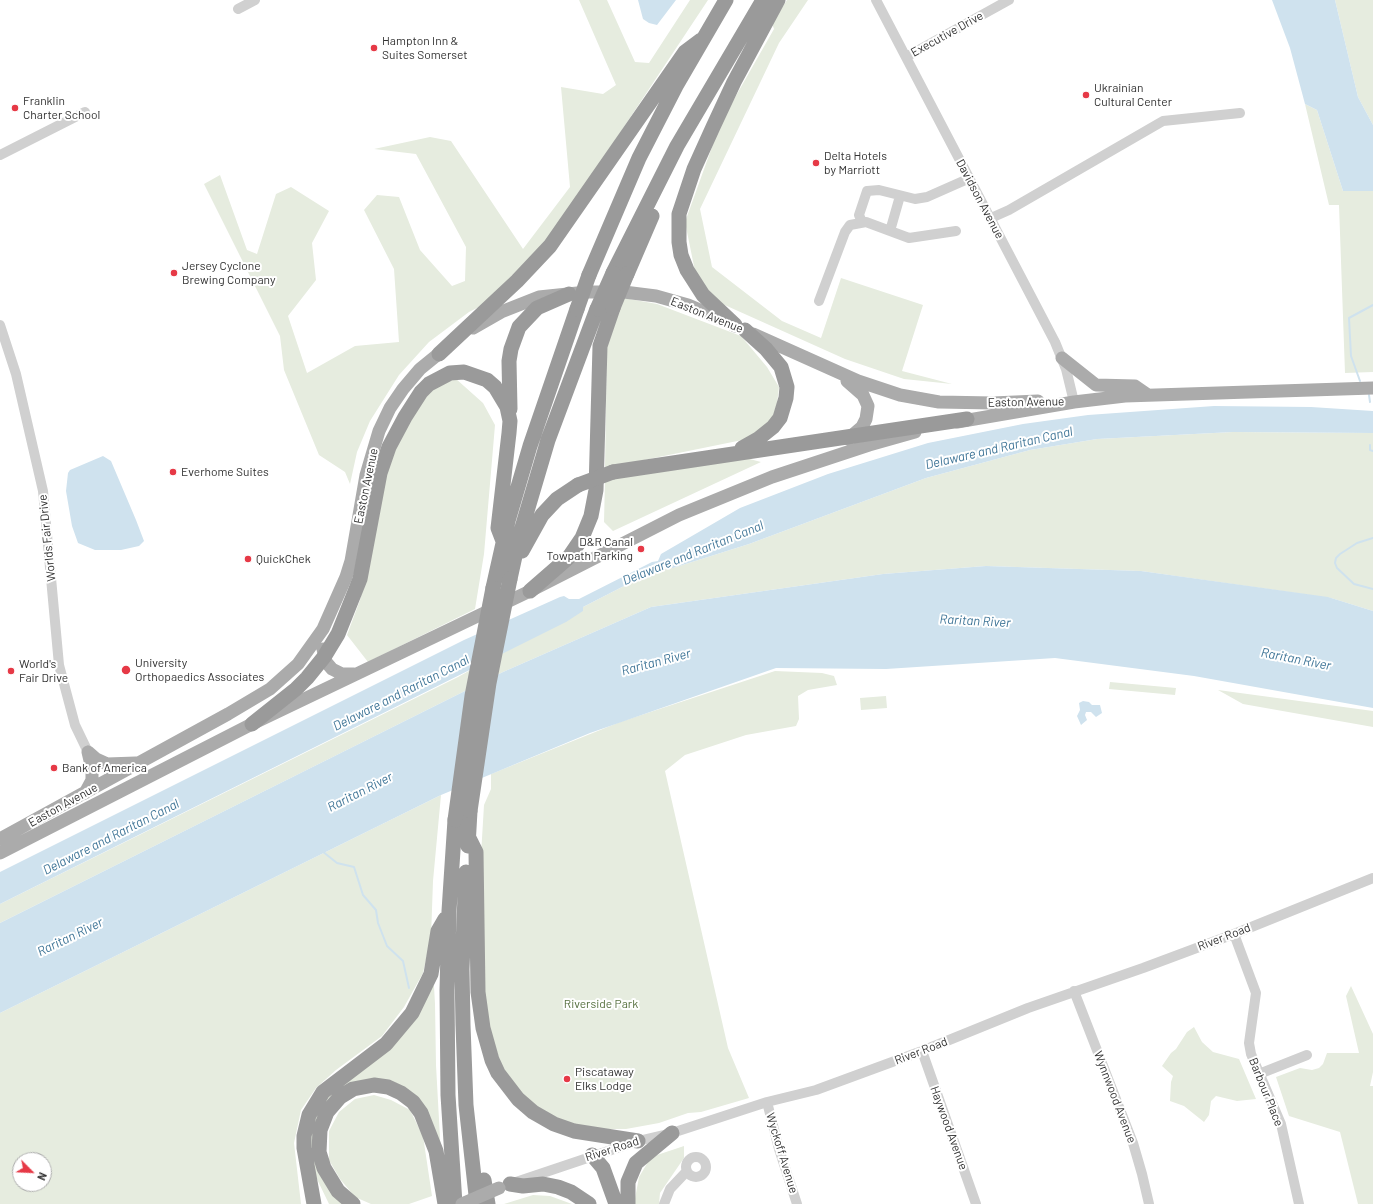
<!DOCTYPE html>
<html>
<head>
<meta charset="utf-8">
<style>
  body { margin:0 }
  #map { position:relative; width:1373px; height:1204px; overflow:hidden; background:#fff; font-family:Barlow,sans-serif }
  canvas { display:block }
  .north { position:absolute; left:12px; top:1152px; width:40px; height:40px; box-sizing:border-box; background:#fff; border:1px solid #adadad; border-radius:50%; rotate:114deg; font-size:11px; font-weight:700; line-height:16px; text-align:center; color:#333 }
  .north::after { content:''; display:block; margin:auto; width:14px; height:18px; background:#e63946; clip-path:polygon(50% 0,100% 100%,50% 72%,0 100%) }
</style>
</head>
<body>
<div id="map">
<canvas width="1373" height="1204"></canvas>
<div class="north">N</div>
</div>
<script>
const g = document.querySelector('canvas').getContext('2d');
g.lineJoin = 'round';
function paint(path, color) { g.fillStyle = color; g.fill(path, 'evenodd'); }
const toPath = rows => new Path2D(rows.map(r => 'M' + r).join(''));
function trace(path, color, width, dash) { g.strokeStyle = color; g.lineWidth = width; g.lineCap = dash ? 'butt' : 'round'; g.setLineDash(dash || []); g.stroke(path); }
function drawText(font, color, halo, rows, align = 'center') {
  g.font = font + ' Barlow,sans-serif'; g.lineWidth = 4; g.setLineDash([]); g.textBaseline = 'middle'; g.strokeStyle = halo; g.fillStyle = color; for (const [text, x, y, turn = 0] of rows) {
    g.save(); g.translate(x, y); g.rotate((+turn || 0) * Math.PI / 180); g.textAlign = isNaN(turn) ? turn : align; if (halo) g.strokeText(text, 0, 0); g.fillText(text, 0, 0); g.restore();
  }
}
const green = toPath([
  [579,0,607,0,635,62,649,63,690,0,708,0,553,234,483,305,469,312,429,342,399,375,370,421,357,452,350,484,345,472,319,455,284,370,280,336,204,184,220,175,247,250,257,254,276,194,291,187,329,211,312,243,316,280,288,316,307,373,355,346,399,342,394,269,364,210,377,195,399,197,420,250,452,286,465,281,466,247,416,154,374,149,430,137,451,141,523,249,570,187,561,87,603,94,616,85],
  [787,0,808,0,779,43,700,209,712,267,782,321,821,338,841,278,923,305,902,371,952,384,904,379,845,359,718,302,696,276,685,222,721,122,774,29,772,23],
  [1335,0,1373,0,1373,125,1358,97],
  [1305,104,1317,110,1343,191,1373,191,1373,372,1345,373,1339,205,1329,205],
  [624,298,657,304,741,336,767,367,779,387,776,412,757,437,605,468,607,343],
  [455,378,483,403,495,425,484,554,475,609,368,662,347,635,360,600,378,522,384,477,407,422,439,379],
  [1233,432,1373,433,1373,611,1331,598,1141,571,986,566,883,574,651,607,503,672,0,923,0,904,458,677,583,607,661,567,673,568,749,544,926,478,1030,450,1097,439],
  [742,457,761,462,613,531,604,522,605,480],
  [775,671,822,673,834,676,837,685,808,690,798,696,799,719,796,726,746,735,685,755,665,771,728,1048,749,1098,701,1112,688,1113,659,1123,626,1129,607,1129,567,1124,530,1102,504,1072,488,1026,483,972,481,855,484,805,491,789,491,774,620,722],
  [1110,682,1176,688,1175,695,1109,689],
  [1218,690,1373,711,1373,727,1243,704],
  [886,696,887,708,861,710,860,698],
  [441,795,433,881,431,937,423,973,404,1007,382,1036,336,1070,316,1088,301,1110,294,1143,301,1204,0,1204,0,1013],
  [20,1160,44,1160,44,1184,20,1184],
  [432,986,434,986,435,1004,436,1065,441,1156,412,1095,345,1089,316,1154,345,1204,329,1204,315,1175,309,1138,319,1105],
  [1351,986,1373,1034,1373,1072,1370,1086,1373,1086,1373,1204,1358,1204,1340,1132,1289,1116,1276,1077,1300,1068,1312,1070,1319,1068,1323,1064,1327,1053,1359,1053,1346,996],
  [1194,1027,1202,1042,1213,1052,1239,1059,1256,1099,1237,1101,1216,1096,1211,1101,1209,1115,1204,1122,1184,1106,1170,1101,1171,1082,1173,1076,1162,1066,1171,1053,1176,1049,1187,1032],
  [374,1095,391,1100,410,1110,423,1136,432,1196,409,1204,371,1204,355,1197,340,1179,329,1160,329,1131,339,1112,355,1099],
  [684,1146,684,1158,660,1193,659,1204,634,1204,639,1177,651,1157],
  [533,1195,550,1196,572,1204,504,1204]
]);
const water = toPath([
  [638,0,676,0,657,25,649,23,643,19],
  [1272,0,1335,0,1358,97,1373,125,1373,191,1343,191,1317,110,1305,104,1290,48],
  [1214,406,1311,407,1373,411,1373,433,1233,432,1097,439,1030,450,926,478,749,544,673,568,661,567,583,607,583,611,566,622,0,904,0,872,464,640,560,597,564,596,569,599,579,599,652,562,658,561,661,554,740,508,828,474,928,443,1023,424,1088,415],
  [103,456,111,461,136,520,144,541,139,546,121,550,95,550,78,543,72,526,66,491,68,473,70,470],
  [986,566,1141,571,1328,597,1373,611,1373,708,1194,676,1055,658,886,669,776,668,590,733,441,795,0,1013,0,923,503,672,651,607,883,574],
  [1083,701,1089,702,1092,705,1100,705,1102,713,1096,717,1091,712,1086,712,1085,715,1087,720,1081,725,1077,716,1080,710,1079,703]
]);
const stream = toPath([
  [1360,381,1351,356,1349,318,1373,305],
  [1369,395,1370,402],
  [1370,445,1370,450,1373,451],
  [1373,538,1357,543,1340,554,1336,558,1335,563,1337,568,1354,584,1373,589],
  [322,851,337,863,354,867,363,895,376,910,378,923,387,946,403,961,409,988]
]);
const minor = toPath([
  [876,0,1055,342,1066,369,1074,402],
  [238,9,255,0],
  [906,57,1009,0],
  [0,155,85,112],
  [991,218,1009,210,1163,121,1240,113],
  [862,222,859,215,867,191,879,190,915,199,927,197,970,178],
  [890,231,900,196],
  [819,301,845,232,850,225,866,222,909,238,956,231],
  [0,325,16,374,43,491,59,665,75,725,88,752],
  [1234,934,1256,993,1249,1043,1251,1054,1281,1124,1299,1204],
  [1074,991,1133,1143,1142,1174,1149,1204],
  [922,1051,976,1204],
  [1259,1074,1307,1055],
  [767,1102,779,1149,797,1204],
  '686 1167a10 10 0 1 1 20 0a10 10 0 1 1-20 0Z',
  [516,1182,638,1141,672,1133,767,1102,816,1090,922,1051,1028,1008,1143,968,1234,934,1373,878],
  [664,1204,670,1189,687,1171]
]);
const major = toPath([
  [473,328,501,312,539,297,587,292,624,292,656,296,688,305,728,322],
  [753,334,858,381,900,395,939,402,993,403,1038,401],
  [1062,358,1096,385,1135,386,1148,395],
  [847,381,863,395,868,406,866,419,862,427,848,439],
  [957,422,1074,402,1125,396,1373,388],
  [323,649,326,662,332,669,342,674,354,674],
  [88,752,96,759,107,764,136,763],
  [85,793,92,780,92,769,88,752],
  [0,839,228,714,270,689,298,664,323,629,346,577,351,561,366,475,379,431,390,408,403,389,420,369,447,347],
  [0,853,252,724,530,591,679,515,772,477,869,445,915,432]
]);
const highway = toPath([
  [613,273,677,146,763,0],
  [627,274,652,216],
  [589,275,639,158,676,86,726,0],
  [735,325,703,295,687,270,681,255,679,242,679,214,694,169,713,127,734,82,778,0],
  [439,354,517,281,550,246,685,52,701,40],
  [510,409,509,361,511,349,519,327,537,308,569,294],
  [742,448,758,439,773,427,780,418,786,398,787,387,781,367,766,349,745,330],
  [613,472,967,419],
  [522,551,542,515,557,499,578,485],
  [510,579,519,538,548,440,597,309],
  [493,588,508,521,530,446,577,309],
  [530,591,569,557,582,538,591,516,596,490,600,346,613,308],
  [252,724,296,689,307,678,324,657,338,634,360,579,380,473,389,447,405,417,421,392,429,384,450,373,464,372,487,380,495,387,507,407,510,421,509,433,498,528,503,541],
  [468,836,476,852,478,992,483,1028,492,1060,498,1073,518,1099,533,1112,554,1124,574,1131,638,1141],
  [468,846,470,811],
  [466,872,462,969,463,1025,466,1105,477,1204],
  [592,1155,603,1168,616,1204],
  [484,1180,488,1204],
  [510,1184,523,1186,543,1184,558,1187,571,1192,589,1204],
  [314,1204,304,1148,304,1136,309,1115,323,1092,386,1044,412,1013,431,974,438,931,445,919],
  [353,1204,338,1191,324,1168,319,1152,320,1130,327,1112,340,1097,353,1089,374,1085,388,1087,401,1093,413,1102,421,1113,436,1151,445,1204],
  [455,1204,448,1095,447,990,449,911,455,820],
  [628,1204,628,1182,636,1163,672,1133]
]);
const majorBridge = toPath([
  [462,1204,499,1188]
]);
const highwayBridge = toPath([
  [613,308,627,274],
  [577,309,589,275],
  [597,309,613,273],
  [578,485,613,472],
  [470,811,489,683,510,579],
  [455,820,472,696,493,588]
]);
const markers = [
  [374,48,4,"#e63946"],
  [1086,95,4,"#e63946"],
  [15,108,4,"#e63946"],
  [816,163,4,"#e63946"],
  [174,273,4,"#e63946"],
  [173,472,4,"#e63946"],
  [641,549,4,"#e63946"],
  [248,559,4,"#e63946"],
  [126,670,5,"#e63946"],
  [11,671,4,"#e63946"],
  [54,768,4,"#e63946"],
  [567,1079,4,"#e63946"]
];
const streetNames = [
  ["Executive Drive",947,34,-29],
  ["Davidson Avenue",980,199,62],
  ["Easton Avenue",707,315,22],
  ["Easton Avenue",1026,402,-1],
  ["Easton Avenue",366,486,-78],
  ["Worlds Fair Drive",47,538,-96],
  ["Easton Avenue",63,805,-29],
  ["River Road",1224,937,-21],
  ["River Road",921,1051,-21],
  ["Barbour Place",1266,1092,68],
  ["Wynnwood Avenue",1115,1097,69],
  ["Haywood Avenue",949,1128,70],
  ["River Road",612,1149,-18],
  ["Wyckoff Avenue",782,1153,73]
];
const poiNames = [
  ["Hampton Inn &",382,41],
  ["Suites Somerset",382,55],
  ["Ukrainian",1094,88],
  ["Cultural Center",1094,102],
  ["Franklin",23,101],
  ["Charter School",23,115],
  ["Delta Hotels",824,156],
  ["by Marriott",824,170],
  ["Jersey Cyclone",182,266],
  ["Brewing Company",182,280],
  ["Everhome Suites",181,472],
  ["D&R Canal",633,542,"right"],
  ["Towpath Parking",633,556,"right"],
  ["QuickChek",256,559],
  ["University",135,663],
  ["Orthopaedics Associates",135,677],
  ["World's",19,664],
  ["Fair Drive",19,678],
  ["Bank of America",62,768],
  ["Piscataway",575,1072],
  ["Elks Lodge",575,1086]
];
const parkNames = [
  ["Riverside Park",601,1004]
];
const waterNames = [
  ["Delaware and Raritan Canal",999,448,-13],
  ["Delaware and Raritan Canal",693,553,-22],
  ["Raritan River",975,621,3],
  ["Raritan River",1296,659,11],
  ["Raritan River",656,662,-15],
  ["Delaware and Raritan Canal",401,693,-27],
  ["Raritan River",360,792,-27],
  ["Delaware and Raritan Canal",111,837,-27],
  ["Raritan River",70,937,-26]
];
paint(green, '#e6ecdf');
paint(water, '#cfe2ee');
trace(stream, '#cfe2ee', 2);
trace(minor, '#d0d0d0', 10);
trace(major, '#ababab', 13);
trace(highway, '#9a9a9a', 15);
trace(majorBridge, '#ababab', 13);
trace(highwayBridge, '#9a9a9a', 15);
for (const [x, y, r, color] of markers) { const dot = new Path2D(); dot.arc(x, y, r, 0, 2 * Math.PI); g.fillStyle = color; g.fill(dot); trace(dot, '#fff', 1.5); }
drawText('12px', '#333', '#fff', streetNames);
drawText('12px', '#333', '#fff', poiNames, 'left');
drawText('12px', '#56703f', '#fff', parkNames);
drawText('italic 13px', '#3f7597', '#fff', waterNames);
</script>
</body>
</html>
